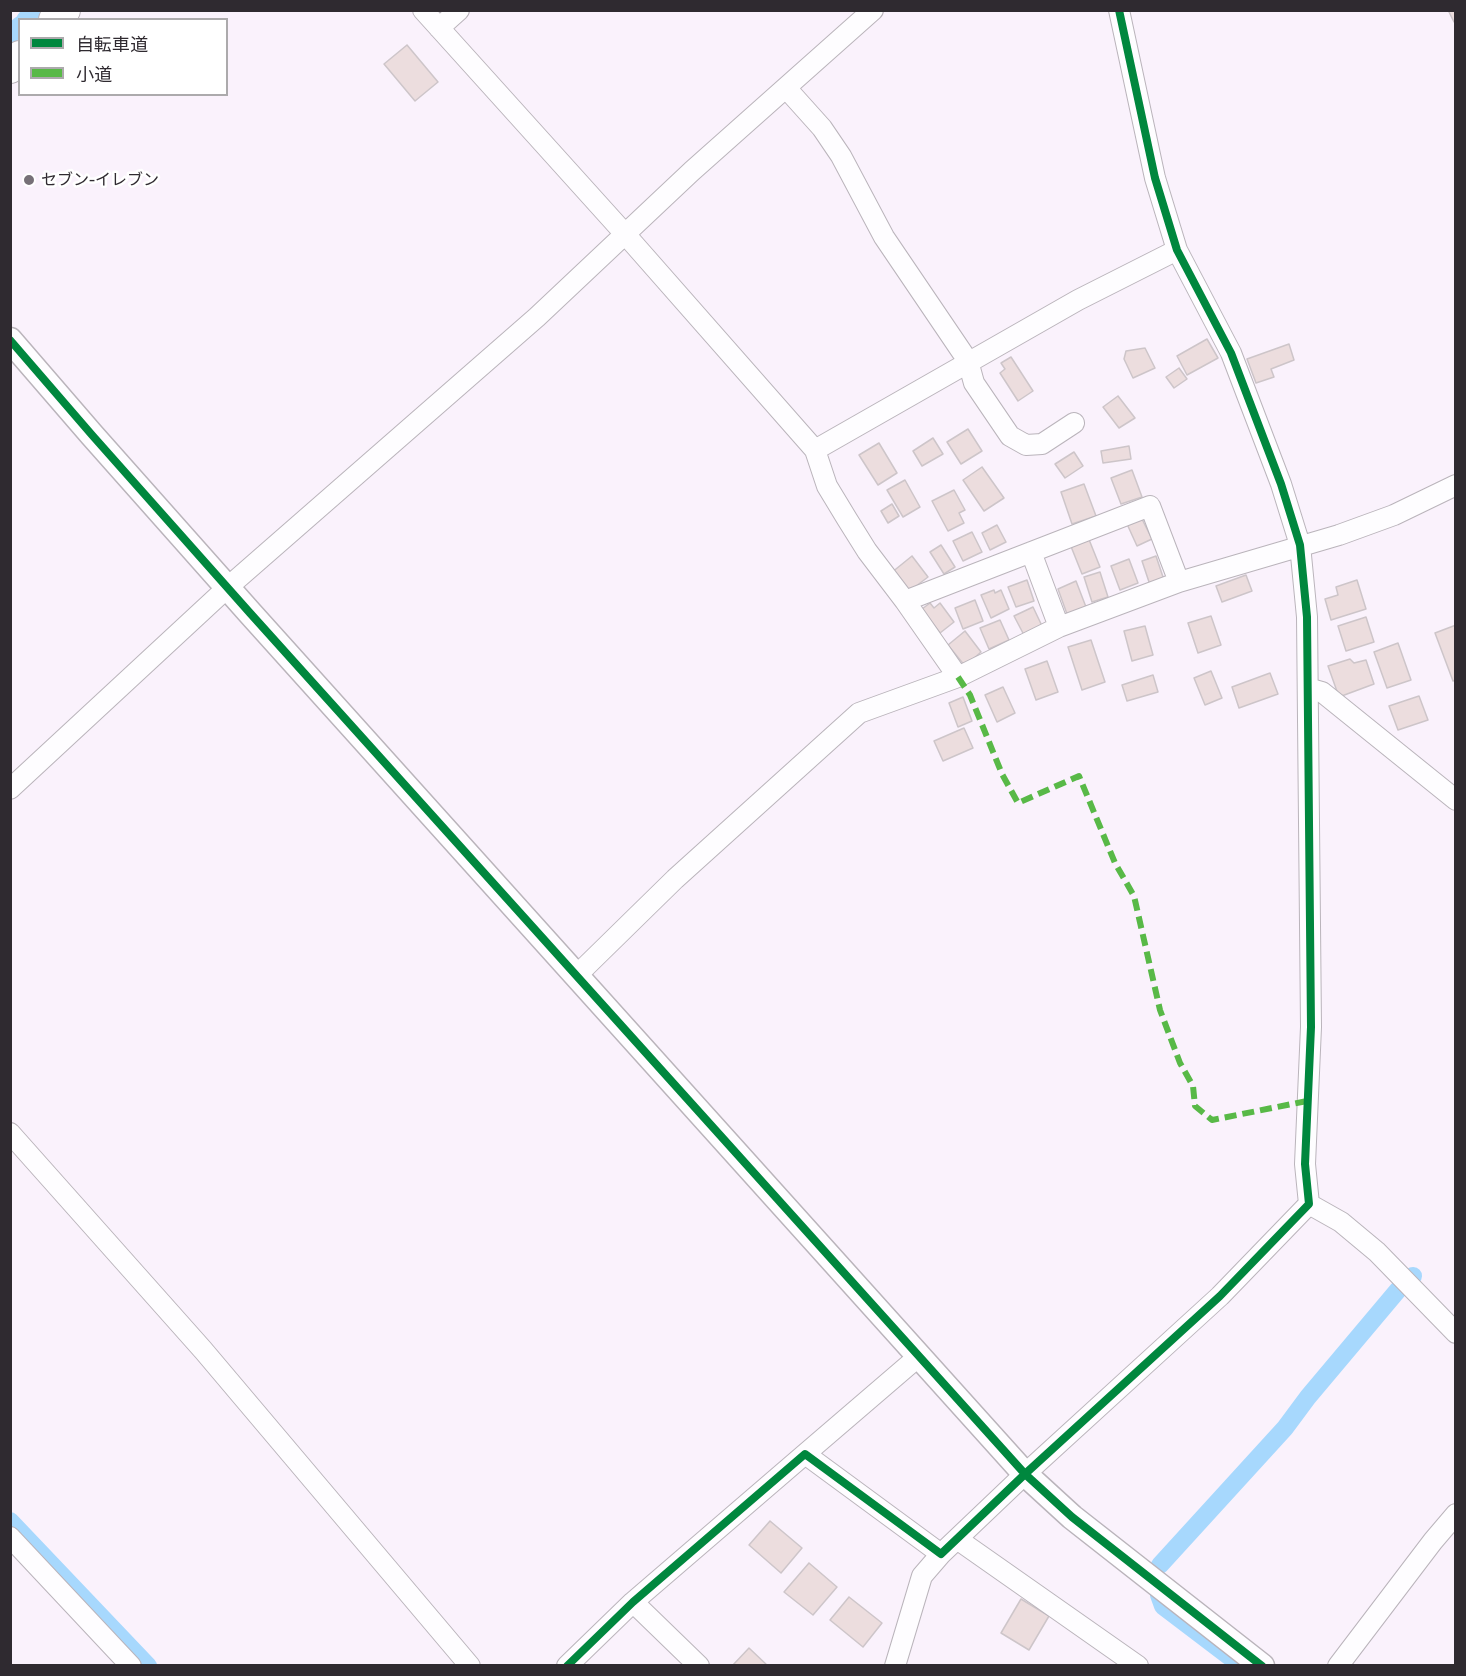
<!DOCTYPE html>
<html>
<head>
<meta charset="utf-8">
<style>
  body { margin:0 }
  #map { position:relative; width:1466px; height:1676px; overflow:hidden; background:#faf2fc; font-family:"Golos Text","Noto Sans JP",sans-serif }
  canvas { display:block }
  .frame { position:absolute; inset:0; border:12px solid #2f2a30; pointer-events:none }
  .legend { position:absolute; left:18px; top:18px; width:210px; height:78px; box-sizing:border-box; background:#fff; border:2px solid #acaaac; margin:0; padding:8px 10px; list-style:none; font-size:18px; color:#2f2a30 }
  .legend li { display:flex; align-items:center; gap:12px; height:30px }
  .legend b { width:30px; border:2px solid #acaaac }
</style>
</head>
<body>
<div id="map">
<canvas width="1466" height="1676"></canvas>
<div class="frame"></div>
<ul class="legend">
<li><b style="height:8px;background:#00873e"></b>自転車道</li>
<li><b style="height:8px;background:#58b947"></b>小道</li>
</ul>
</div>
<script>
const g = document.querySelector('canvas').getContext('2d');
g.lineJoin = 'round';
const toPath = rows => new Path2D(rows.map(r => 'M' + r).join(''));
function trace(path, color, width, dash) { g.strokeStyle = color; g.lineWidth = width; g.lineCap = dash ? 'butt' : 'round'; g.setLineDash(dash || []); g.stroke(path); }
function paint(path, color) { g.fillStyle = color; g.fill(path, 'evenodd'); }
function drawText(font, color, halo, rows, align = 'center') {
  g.font = font + ' "Golos Text","Noto Sans JP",sans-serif'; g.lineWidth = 5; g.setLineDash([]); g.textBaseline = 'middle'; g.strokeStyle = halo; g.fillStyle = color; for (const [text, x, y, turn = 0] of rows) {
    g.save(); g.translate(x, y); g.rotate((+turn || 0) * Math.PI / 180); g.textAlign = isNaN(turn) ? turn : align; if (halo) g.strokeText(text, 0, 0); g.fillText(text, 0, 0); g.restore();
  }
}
const canal = toPath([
  [25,20,33,10],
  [10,35,20,25],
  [10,1521,148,1666],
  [1160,1565,1285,1428,1308,1397,1398,1290,1413,1276],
  [1159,1595,1163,1606,1242,1666]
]);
const building = toPath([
  [1448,10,1456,10,1456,21,1454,22,1448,10],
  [407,45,438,82,415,101,384,64,407,45],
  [1207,339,1218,358,1187,375,1177,356,1207,339],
  [1289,344,1294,360,1271,369,1274,377,1256,383,1247,359,1289,344],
  [1145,348,1155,368,1133,378,1124,359,1126,351,1145,348],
  [1011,357,1033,391,1018,401,1000,373,1005,369,1001,363,1011,357],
  [1179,368,1187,379,1174,388,1166,377,1179,368],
  [1118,396,1135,418,1119,428,1103,407,1118,396],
  [968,429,982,451,961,464,947,442,968,429],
  [933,438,943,454,922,466,913,451,933,438],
  [879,443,897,473,878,485,859,455,879,443],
  [1129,446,1131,459,1103,463,1101,451,1129,446],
  [1074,452,1083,466,1065,478,1055,464,1074,452],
  [982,467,1004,498,984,511,963,480,982,467],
  [1132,470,1142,497,1121,504,1111,478,1132,470],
  [905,480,920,507,903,517,887,490,905,480],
  [1084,484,1096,516,1072,524,1061,492,1084,484],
  [954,490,965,510,959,513,964,523,948,531,932,501,954,490],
  [892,504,899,516,888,523,881,511,892,504],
  [1141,517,1152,539,1137,546,1127,524,1141,517],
  [997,525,1006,542,990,550,982,533,997,525],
  [972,532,982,552,963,561,953,541,972,532],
  [1088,537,1100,567,1082,574,1070,544,1088,537],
  [941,545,955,567,944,574,930,552,941,545],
  [912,556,928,577,907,593,891,573,912,556],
  [1156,556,1165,583,1151,588,1142,561,1156,556],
  [1129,559,1138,583,1120,590,1111,566,1129,559],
  [1100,572,1108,597,1092,602,1084,577,1100,572],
  [1246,575,1252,591,1222,602,1216,586,1246,575],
  [1027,580,1034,601,1016,607,1008,587,1027,580],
  [1357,580,1366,609,1331,620,1325,599,1338,595,1336,587,1357,580],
  [1076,581,1086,607,1067,614,1058,589,1076,581],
  [994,590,995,593,1001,590,1009,609,991,618,981,595,994,590],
  [975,600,983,621,963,629,955,608,975,600],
  [930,603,934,608,940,603,954,622,940,633,922,609,930,603],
  [1033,607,1043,628,1025,637,1014,616,1033,607],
  [1211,616,1221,645,1198,653,1188,623,1211,616],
  [1366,617,1374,642,1346,651,1338,626,1366,617],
  [1000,620,1009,640,989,649,980,628,1000,620],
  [1456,625,1456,680,1453,681,1435,633,1456,625],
  [1145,626,1153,655,1132,661,1124,631,1145,626],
  [965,631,981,652,965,666,948,645,965,631],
  [1091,640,1105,682,1082,690,1068,647,1091,640],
  [1398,643,1411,680,1387,688,1374,652,1398,643],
  [1350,659,1354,663,1366,660,1374,684,1339,697,1328,666,1350,659],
  [1047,661,1058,692,1036,700,1025,669,1047,661],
  [1211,671,1222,698,1205,705,1194,678,1211,671],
  [1270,673,1278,694,1239,708,1232,687,1270,673],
  [1153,675,1158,692,1127,701,1122,685,1153,675],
  [1003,687,1015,713,997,722,985,695,1003,687],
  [1419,696,1428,720,1398,730,1389,706,1419,696],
  [963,697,972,721,958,727,949,703,963,697],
  [964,728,973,748,943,761,934,741,964,728],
  [770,1521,802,1548,781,1573,749,1545,770,1521],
  [809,1563,837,1587,813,1615,784,1592,809,1563],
  [849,1597,882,1623,863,1647,830,1620,849,1597],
  [1021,1599,1049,1616,1029,1650,1001,1633,1021,1599],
  [749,1648,768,1666,732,1666,749,1648]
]);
const minor = toPath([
  [423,10,625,234,815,450,827,486,847,519,867,551,905,601,958,677],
  [439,28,459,10],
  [787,89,822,128,841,156,884,237,968,361,974,383,1010,436,1026,445,1042,444,1074,423],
  [815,450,1078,300,1177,250],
  [1031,552,1059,627],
  [905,601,1150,506,1179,582],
  [1308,688,1322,692,1456,800],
  [10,789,228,587,537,317,692,171,873,10],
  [577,975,675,879,859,713,958,677,1059,627,1179,582,1339,535,1394,515,1456,485],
  [10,1133,203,1350,470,1666],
  [1309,1204,1341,1222,1377,1252,1456,1333],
  [805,1454,918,1357],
  [10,1537,131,1666],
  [957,1539,1138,1666],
  [633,1602,699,1666],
  [567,1666,633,1602,805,1454,941,1554,1025,1474,1220,1296,1309,1204,1305,1164,1311,1027,1307,617,1300,545,1281,484,1231,353,1177,250,1155,178,1119,10],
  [895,1666,922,1576,941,1554],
  [1338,1666,1433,1541,1456,1514]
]);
const tertiary = toPath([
  [10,340,92,435,250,613,1025,1474,1072,1517,1262,1666]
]);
const trunk = toPath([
  [55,20,64,10],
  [10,67,20,57]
]);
const quiet = toPath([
  [958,677,970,695,1002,774,1018,803,1079,776,1115,863,1134,896,1160,1010,1180,1063,1193,1086,1195,1106,1212,1120,1307,1101]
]);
const cycleway = toPath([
  [10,340,92,435,250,613,1025,1474,1072,1517,1262,1666],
  [567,1666,633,1602,805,1454,941,1554,1025,1474,1220,1296,1309,1204,1305,1164,1311,1027,1307,617,1300,545,1281,484,1231,353,1177,250,1155,178,1119,10]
]);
const markers = [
  [29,180,6,"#767077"]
];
const poiNames = [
  ["セブン-イレブン",41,180]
];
trace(canal, '#a7d8fd', 18);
paint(building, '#ecddde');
trace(building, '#cdc5c9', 1.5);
trace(minor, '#bab4bb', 22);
trace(tertiary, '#bab4bb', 27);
trace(trunk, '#bab4bb', 34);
trace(minor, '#fefdff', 20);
trace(tertiary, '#fefdff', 24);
trace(trunk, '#fefdff', 32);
trace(quiet, '#58b947', 6, [12, 6]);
trace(cycleway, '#00873e', 8);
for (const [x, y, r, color] of markers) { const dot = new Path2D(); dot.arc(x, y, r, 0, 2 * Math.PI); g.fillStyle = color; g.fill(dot); trace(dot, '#fff', 2); }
drawText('16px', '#2f2a30', '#fff', poiNames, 'left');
</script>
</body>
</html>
